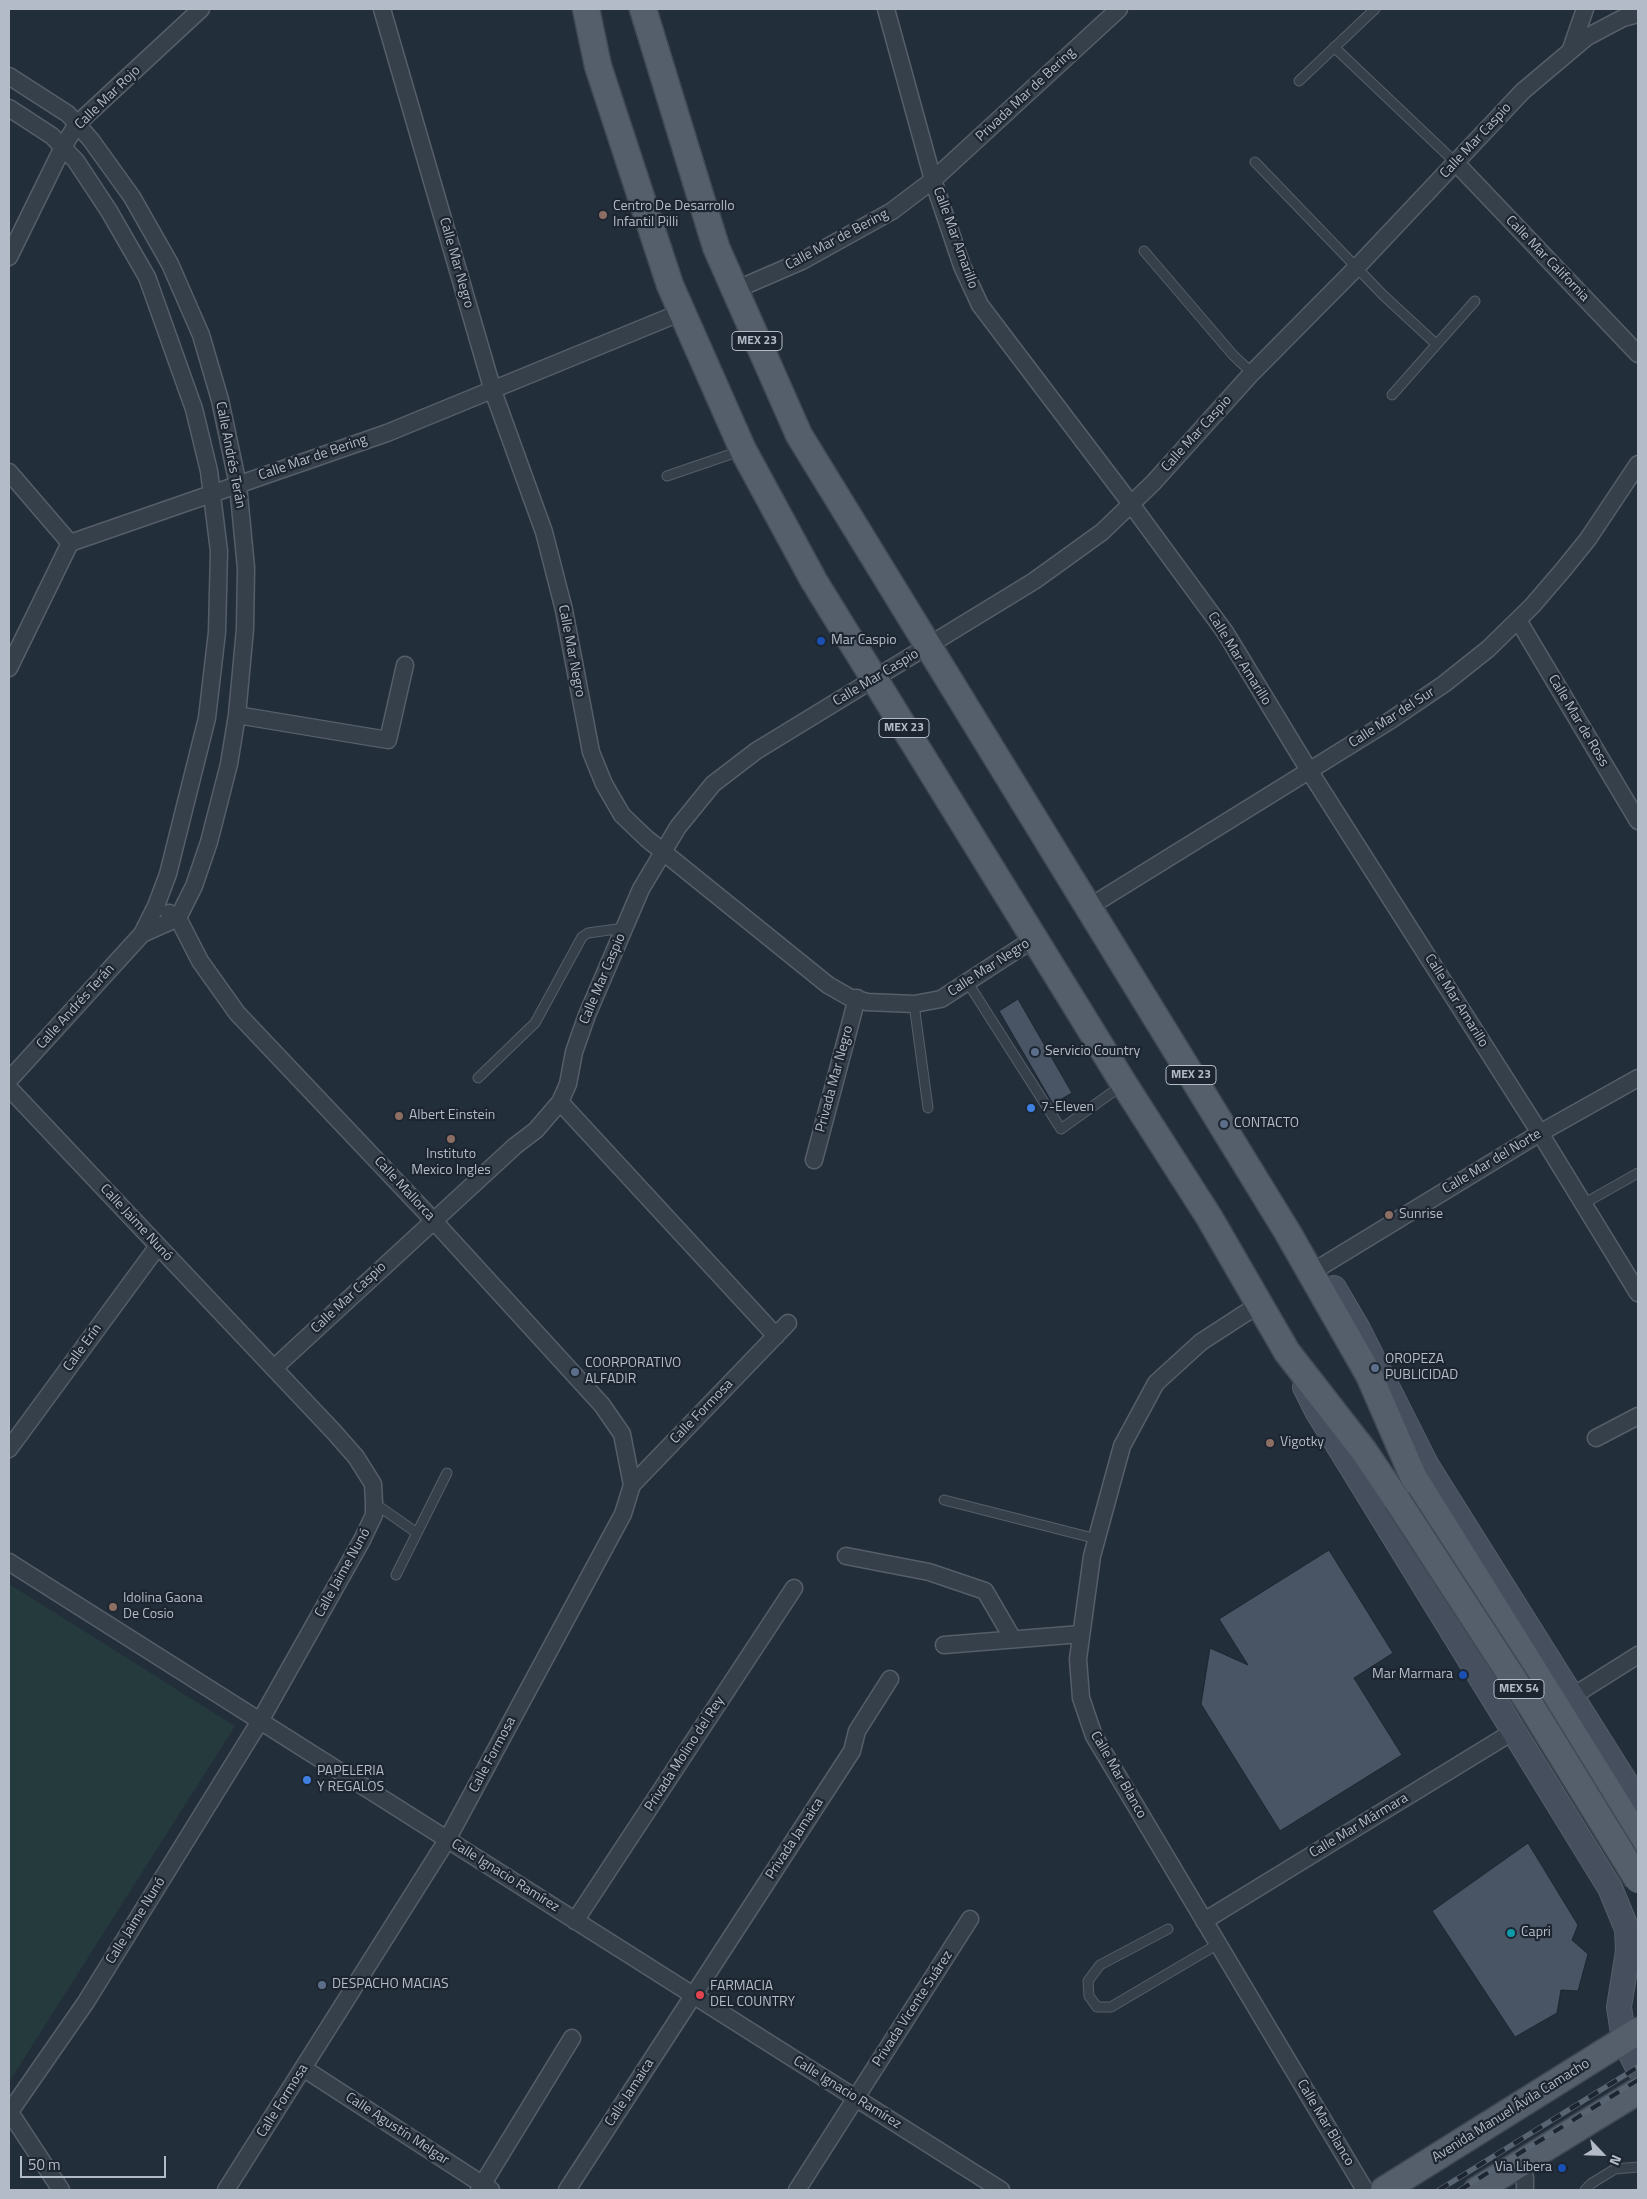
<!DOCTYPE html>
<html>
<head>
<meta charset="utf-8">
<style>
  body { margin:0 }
  #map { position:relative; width:1647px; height:2199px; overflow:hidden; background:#232e3b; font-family:"Titillium Web",sans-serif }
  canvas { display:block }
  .frame { position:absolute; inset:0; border:10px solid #b2bbc7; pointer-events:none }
  .north { position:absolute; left:1577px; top:2129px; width:50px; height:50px; -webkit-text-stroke:4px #1c2530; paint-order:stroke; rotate:114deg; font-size:14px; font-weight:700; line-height:20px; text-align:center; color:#b2bbc7 }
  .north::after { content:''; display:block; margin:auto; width:18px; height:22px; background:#b2bbc7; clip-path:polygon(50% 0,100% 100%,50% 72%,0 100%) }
  .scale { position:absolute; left:20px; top:2156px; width:146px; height:22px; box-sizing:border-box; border:2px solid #b2bbc7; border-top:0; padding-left:6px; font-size:15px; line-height:18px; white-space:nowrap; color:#b2bbc7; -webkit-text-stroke:4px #1c2530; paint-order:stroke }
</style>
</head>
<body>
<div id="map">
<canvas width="1647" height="2199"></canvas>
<div class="frame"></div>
<div class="north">N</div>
<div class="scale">50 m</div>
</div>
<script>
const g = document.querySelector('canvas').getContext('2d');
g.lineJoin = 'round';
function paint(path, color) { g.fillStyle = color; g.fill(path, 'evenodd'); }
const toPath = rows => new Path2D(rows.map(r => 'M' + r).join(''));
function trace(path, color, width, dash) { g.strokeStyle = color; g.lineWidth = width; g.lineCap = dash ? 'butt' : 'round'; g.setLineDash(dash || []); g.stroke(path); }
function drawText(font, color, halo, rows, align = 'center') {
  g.font = font + ' "Titillium Web",sans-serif'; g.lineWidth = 4.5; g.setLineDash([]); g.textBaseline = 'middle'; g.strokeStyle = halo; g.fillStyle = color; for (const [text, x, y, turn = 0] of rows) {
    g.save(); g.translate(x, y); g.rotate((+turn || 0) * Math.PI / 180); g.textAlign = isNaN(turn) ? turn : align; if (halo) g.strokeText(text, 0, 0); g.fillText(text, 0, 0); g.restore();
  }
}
const green = toPath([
  [9,1584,235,1726,9,2082]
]);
const building = toPath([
  [1018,999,1072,1093,1053,1104,999,1011,1018,999],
  [1329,1550,1393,1653,1354,1678,1402,1755,1280,1831,1201,1704,1210,1648,1248,1665,1219,1619,1329,1550],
  [1528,1843,1578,1925,1572,1940,1588,1954,1578,1991,1561,1990,1557,2013,1515,2037,1432,1911,1528,1843]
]);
const service = toPath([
  [1334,47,1456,163],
  [1299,81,1375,9],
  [1255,162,1383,295,1436,344],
  [1144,251,1233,355,1252,373],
  [1392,395,1475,301],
  [667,476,740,451],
  [968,983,1061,1129,1121,1086],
  [914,1004,928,1108],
  [478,1078,535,1023,582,937,588,933,624,928],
  [1583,1204,1638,1173],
  [944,1500,1097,1539],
  [374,1503,417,1533],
  [396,1575,447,1473],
  [1168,1929,1100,1965,1088,1981,1089,1996,1097,2007,1111,2007,1218,1944],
  [1585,2190,1592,2183,1615,2169,1638,2167]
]);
const minor = toPath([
  [382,9,493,391,544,532,564,610,591,752,604,784,622,815,646,838,828,985,849,997,867,1002,914,1004,941,999,1035,938],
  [886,9,933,180,962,266,980,305,1131,504,1225,632,1310,772,1540,1133,1638,1293],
  [1571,49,1585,9],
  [9,76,68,114,91,140,132,197,170,264,201,335,220,400,238,485,246,568,245,629,237,715,229,764,209,842,194,886,178,918,142,934],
  [9,108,52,136,76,161,109,211,147,277,194,409,209,471,219,551,217,632,207,718,168,874,156,906,142,934,9,1080],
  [1456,163,1638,354],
  [9,257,63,147,77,124,201,9],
  [735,290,802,261,892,211,933,180,1119,9],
  [9,472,70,543],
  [1518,620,1638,821],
  [9,668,70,543,387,433,682,312],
  [237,715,388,740,405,665],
  [1089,907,1391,720,1444,684,1488,649,1532,606,1563,570,1588,539,1638,464],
  [169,913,178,918,200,961,237,1013,433,1220,602,1405,622,1434,632,1485],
  [9,1088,334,1432,356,1457,373,1484,374,1503,374,1515,362,1540,260,1721,86,2002,9,2113],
  [560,1102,776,1336],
  [814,1160,857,998],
  [1322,1266,1540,1133,1638,1078],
  [1258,1305,1201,1342,1156,1383,1122,1446,1092,1556,1078,1659,1081,1698,1094,1736,1365,2190],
  [274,1368,515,1146,536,1130,560,1102,568,1084,574,1052,587,1015,641,889,678,827,713,784,756,751,1034,581,1102,532,1153,483,1252,373,1357,267,1523,91,1587,37,1623,18,1638,14],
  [1596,1438,1638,1416],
  [9,1449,158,1246],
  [846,1556,929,1572,985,1591,1013,1639],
  [9,1562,1001,2190],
  [944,1645,1081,1634],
  [1573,1696,1638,1655],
  [575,1921,794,1588],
  [1204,1921,1514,1731],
  [303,2068,491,2190],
  [9,2111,61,2190],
  [1520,2164,1525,2178,1525,2190],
  [226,2190,447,1840,623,1514,632,1485,788,1323],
  [479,2190,572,2038],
  [567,2190,852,1751,857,1731,890,1679],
  [797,2190,970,1919]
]);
const secondary = toPath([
  [1334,1288,1358,1329,1427,1466,1638,1802],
  [1305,1387,1317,1411,1610,1888,1627,1929,1628,1951,1619,2007,1624,2040,1638,2068]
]);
const primary = toPath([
  [586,9,598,66,670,285,743,450,814,581,1124,1084,1209,1217,1287,1352,1364,1451,1397,1500],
  [643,9,716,247,799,435,1288,1233,1369,1375,1413,1476,1638,1838],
  [1384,2190,1638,2031],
  [1477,2190,1638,2091]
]);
const rail = toPath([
  [1439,2190,1638,2067],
  [1460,2190,1638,2080]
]);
const primaryBridge = toPath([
  [1397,1500,1531,1706,1638,1880]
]);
const markers = [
  [603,215,5,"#8d6e63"],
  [821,641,5,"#1a4fb4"],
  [1035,1052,5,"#5c6f8a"],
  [1031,1108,5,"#3f7fe0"],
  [399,1116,5,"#8d6e63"],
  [1224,1124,5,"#5c6f8a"],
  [451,1139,5,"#8d6e63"],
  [1389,1215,5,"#8d6e63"],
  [1375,1368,5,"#5c6f8a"],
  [575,1372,5,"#5c6f8a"],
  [1270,1443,5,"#8d6e63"],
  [113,1607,5,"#8d6e63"],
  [1463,1675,5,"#1a4fb4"],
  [307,1780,5,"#3f7fe0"],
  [1511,1933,5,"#0f9aa8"],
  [322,1985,5,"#5c6f8a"],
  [700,1995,5,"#e0444e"],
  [1562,2168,5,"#1a4fb4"]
];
const shields = [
  [757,341,50],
  [904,728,50],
  [1191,1075,50],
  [1519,1689,50]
];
const shieldNames = [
  ["MEX 23",757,341],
  ["MEX 23",904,728],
  ["MEX 23",1191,1075],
  ["MEX 54",1519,1689]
];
const streetNames = [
  ["Privada Mar de Bering",1026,95,-43],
  ["Calle Mar Rojo",108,98,-44],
  ["Calle Mar Caspio",1476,141,-47],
  ["Calle Mar Amarillo",955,238,70],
  ["Calle Mar de Bering",837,240,-28],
  ["Calle Mar California",1547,259,46],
  ["Calle Mar Negro",456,263,74],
  ["Calle Mar Caspio",1197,434,-48],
  ["Calle Andrés Terán",230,455,79],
  ["Calle Mar de Bering",313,458,-19],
  ["Calle Mar Negro",571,651,79],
  ["Calle Mar Amarillo",1239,659,58],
  ["Calle Mar Caspio",876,678,-31],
  ["Calle Mar del Sur",1392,718,-33],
  ["Calle Mar de Ross",1578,721,59],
  ["Calle Mar Negro",989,968,-33],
  ["Calle Mar Caspio",603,979,-67],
  ["Calle Mar Amarillo",1456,1001,58],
  ["Calle Andrés Terán",76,1007,-48],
  ["Privada Mar Negro",835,1079,-75],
  ["Calle Mar del Norte",1492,1162,-31],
  ["Calle Mallorca",404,1189,47],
  ["Calle Jaime Nunó",136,1223,47],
  ["Calle Mar Caspio",349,1298,-43],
  ["Calle Erín",83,1348,-54],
  ["Calle Formosa",702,1412,-46],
  ["Calle Jaime Nunó",343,1573,-61],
  ["Privada Molino del Rey",685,1754,-57],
  ["Calle Formosa",493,1755,-62],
  ["Calle Mar Blanco",1118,1775,60],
  ["Calle Mar Mármara",1359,1826,-31],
  ["Privada Jamaica",795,1839,-57],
  ["Calle Ignacio Ramírez",505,1876,32],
  ["Calle Jaime Nunó",136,1921,-58],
  ["Privada Vicente Suárez",913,2009,-57],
  ["Calle Jamaica",630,2093,-57],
  ["Calle Ignacio Ramírez",847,2093,32],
  ["Calle Formosa",283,2101,-58],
  ["Avenida Manuel Ávila Camacho",1511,2111,-32],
  ["Calle Mar Blanco",1325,2123,59],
  ["Calle Agustín Melgar",397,2129,33]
];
const poiNames = [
  ["Centro De Desarrollo",613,207],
  ["Infantil Pilli",613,223],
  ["Mar Caspio",831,641],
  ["Servicio Country",1045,1052],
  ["7-Eleven",1041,1108],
  ["Albert Einstein",409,1116],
  ["CONTACTO",1234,1124],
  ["Instituto",451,1155,"center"],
  ["Mexico Ingles",451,1171,"center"],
  ["Sunrise",1399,1215],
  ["OROPEZA",1385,1360],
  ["PUBLICIDAD",1385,1376],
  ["COORPORATIVO",585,1364],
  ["ALFADIR",585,1380],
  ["Vigotky",1280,1443],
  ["Idolina Gaona",123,1599],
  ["De Cosio",123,1615],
  ["Mar Marmara",1453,1675,"right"],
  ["PAPELERIA",317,1772],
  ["Y REGALOS",317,1788],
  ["Capri",1521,1933],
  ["DESPACHO MACIAS",332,1985],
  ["FARMACIA",710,1987],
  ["DEL COUNTRY",710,2003],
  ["Via Libera",1552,2168,"right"]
];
paint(green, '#253a3c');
paint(building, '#495565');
trace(building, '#1e2732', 1);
trace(service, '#555e69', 11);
trace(minor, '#555e69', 19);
trace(secondary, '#555e69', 26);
trace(primary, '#404954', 29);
trace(service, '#36404b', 9);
trace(minor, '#36404b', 16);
trace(secondary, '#454f5e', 24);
trace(primary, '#545f6b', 26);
trace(rail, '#586472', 5.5);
trace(rail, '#1c2530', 4, [11]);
trace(primaryBridge, '#404954', 29, []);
trace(primaryBridge, '#545f6b', 26);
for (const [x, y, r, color] of markers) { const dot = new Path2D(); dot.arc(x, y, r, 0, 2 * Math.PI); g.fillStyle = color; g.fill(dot); trace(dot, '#1c2530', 2); }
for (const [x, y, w] of shields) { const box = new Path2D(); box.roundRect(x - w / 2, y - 9.5, w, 19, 4); g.fillStyle = '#1c2530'; g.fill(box); trace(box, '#b2bbc7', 1); }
drawText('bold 12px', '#b2bbc7', null, shieldNames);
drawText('14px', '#b2bbc7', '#1c2530', streetNames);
drawText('14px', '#b2bbc7', '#1c2530', poiNames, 'left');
</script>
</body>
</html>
